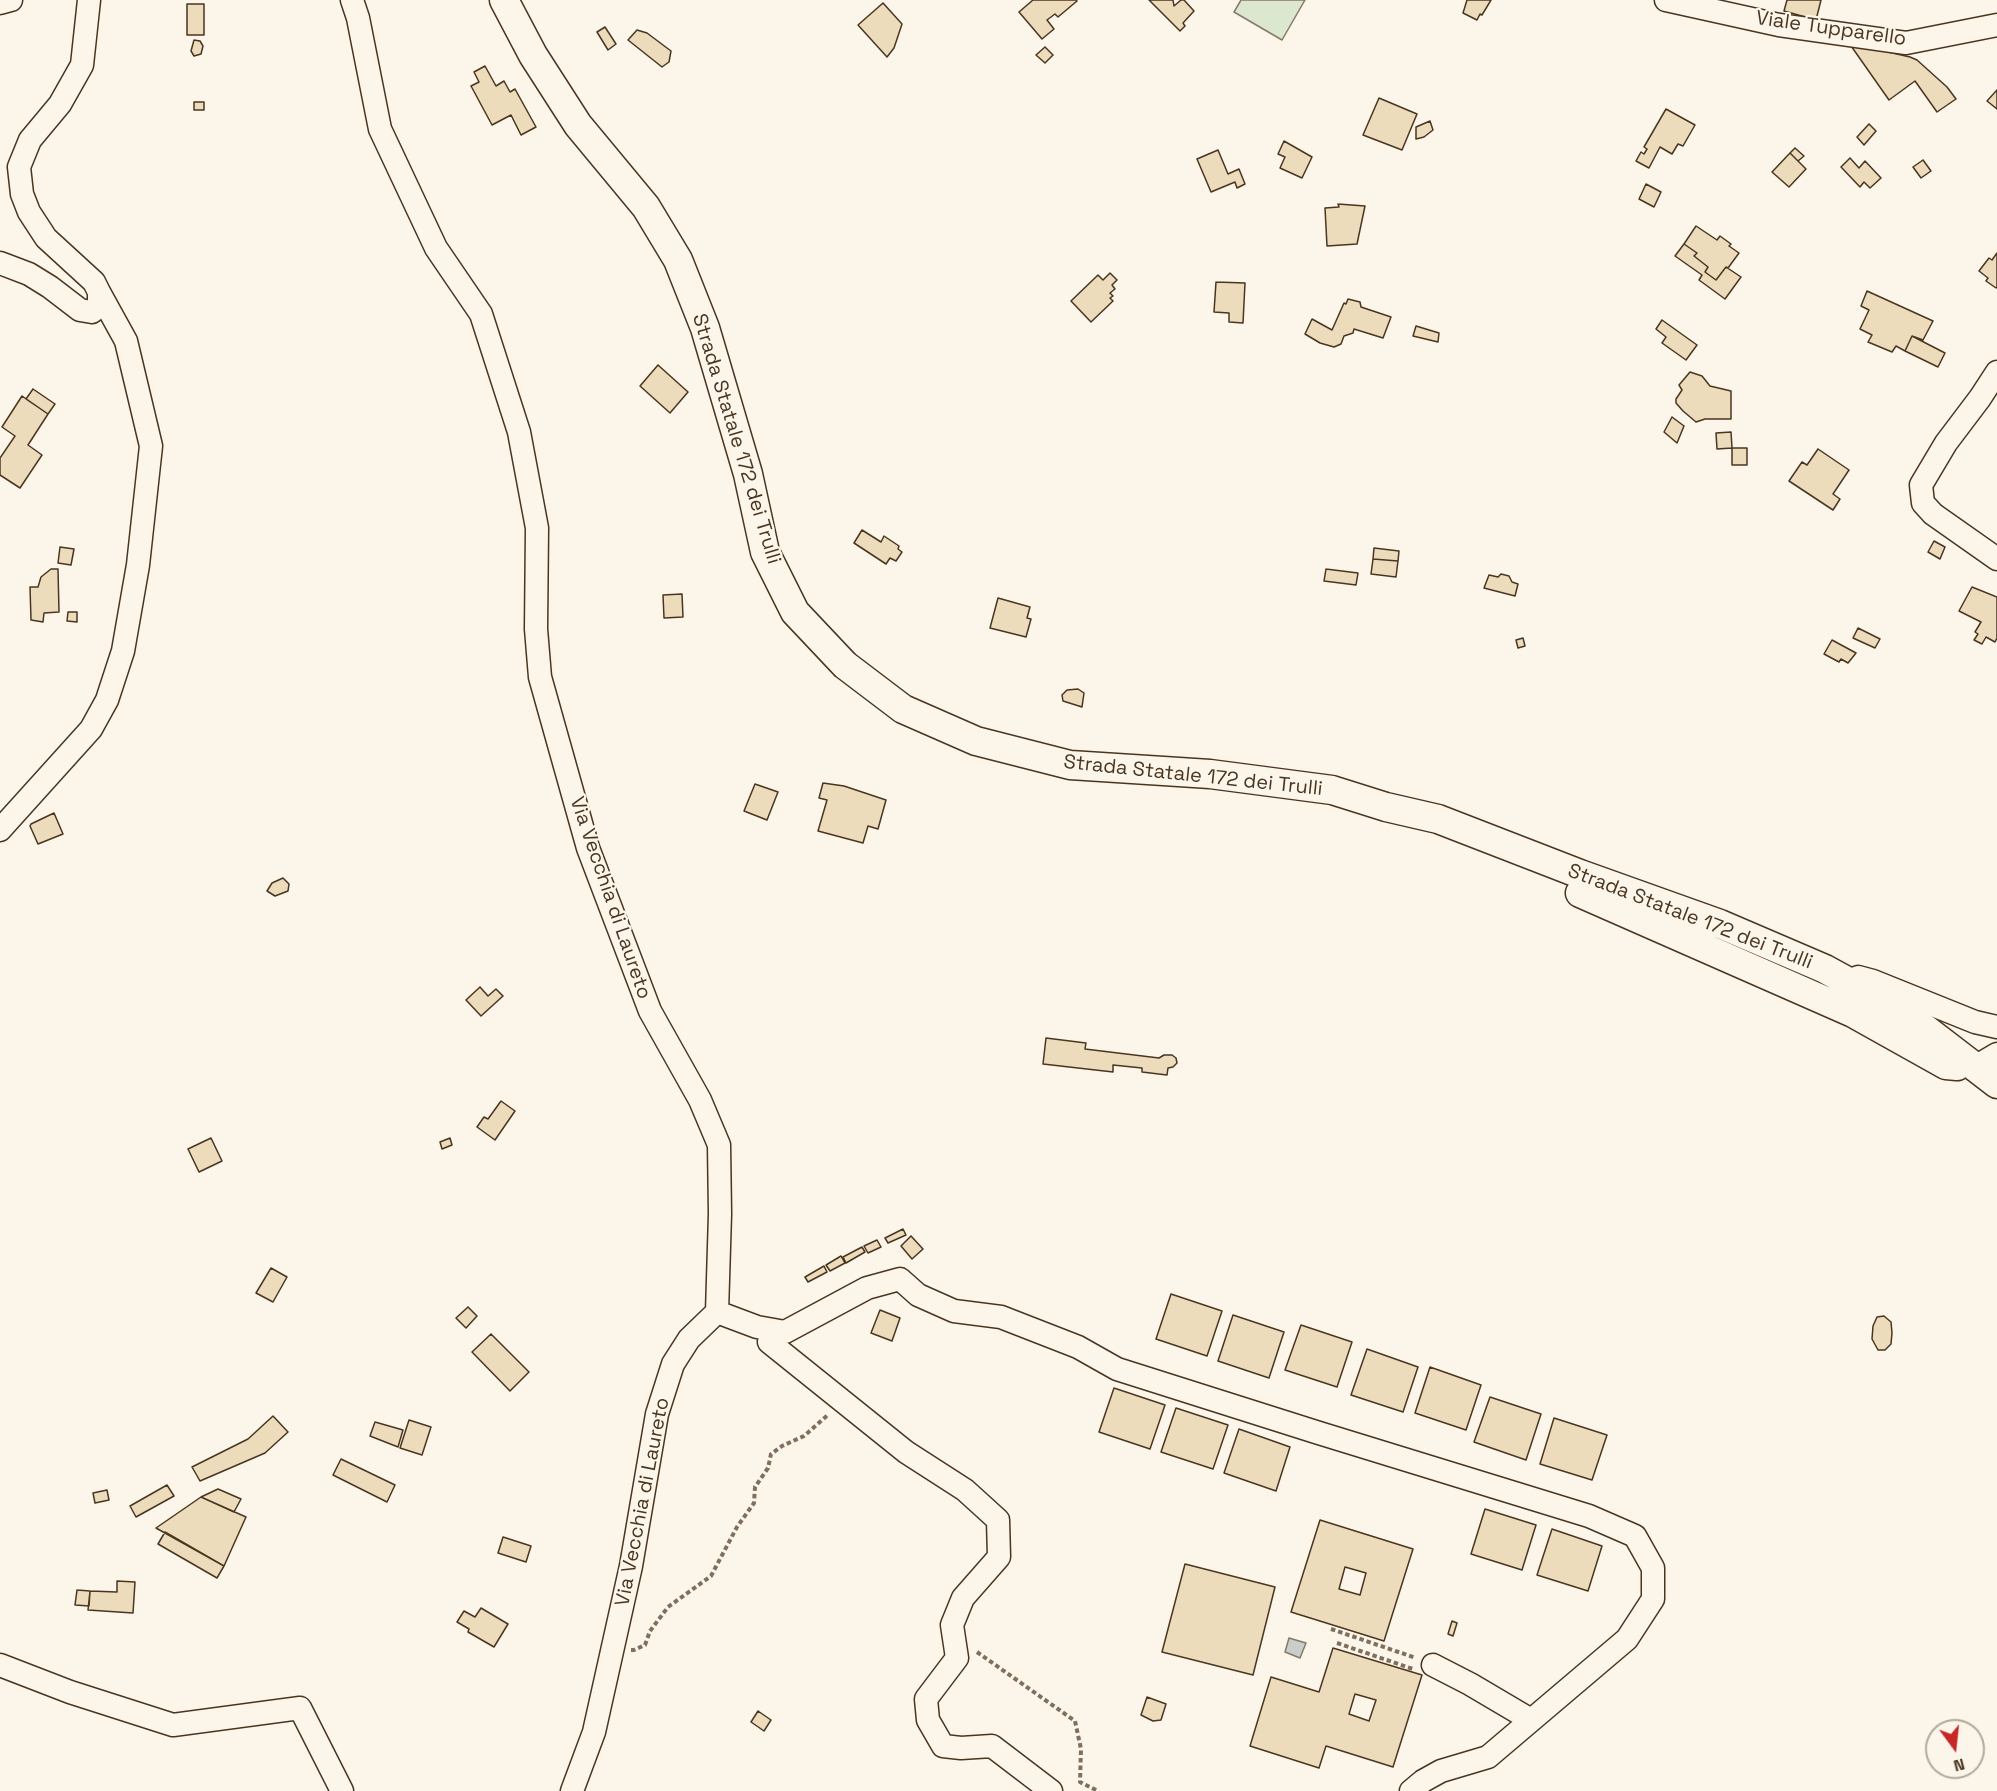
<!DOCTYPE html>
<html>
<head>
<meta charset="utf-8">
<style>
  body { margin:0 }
  #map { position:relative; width:1997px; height:1791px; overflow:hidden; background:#fbf6e9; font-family:"Space Grotesk",sans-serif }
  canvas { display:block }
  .north { position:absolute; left:1925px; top:1719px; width:60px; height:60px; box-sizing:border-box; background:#fbf6e9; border:2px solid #b4a999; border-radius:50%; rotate:165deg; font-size:16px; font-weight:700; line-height:24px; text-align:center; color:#4a3520 }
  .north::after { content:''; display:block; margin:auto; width:21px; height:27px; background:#c62828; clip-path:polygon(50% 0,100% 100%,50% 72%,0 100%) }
</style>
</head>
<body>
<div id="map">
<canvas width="1997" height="1791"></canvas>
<div class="north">N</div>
</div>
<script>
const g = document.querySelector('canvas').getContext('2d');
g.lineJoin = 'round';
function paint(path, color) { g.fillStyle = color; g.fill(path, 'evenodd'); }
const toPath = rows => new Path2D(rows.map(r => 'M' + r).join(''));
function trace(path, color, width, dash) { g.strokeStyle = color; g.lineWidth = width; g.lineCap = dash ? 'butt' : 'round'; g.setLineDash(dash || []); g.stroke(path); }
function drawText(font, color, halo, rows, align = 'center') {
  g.font = font + ' "Space Grotesk",sans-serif'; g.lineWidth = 4.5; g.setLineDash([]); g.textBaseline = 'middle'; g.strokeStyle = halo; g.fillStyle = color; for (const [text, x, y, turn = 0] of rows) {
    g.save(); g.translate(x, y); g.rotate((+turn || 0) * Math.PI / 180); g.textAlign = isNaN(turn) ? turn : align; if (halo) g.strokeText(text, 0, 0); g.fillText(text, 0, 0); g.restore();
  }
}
const green = toPath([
  [1241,0,1305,0,1282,40,1234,12,1241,0]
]);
const water = toPath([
  [1289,1638,1306,1643,1300,1658,1285,1652,1289,1638]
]);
const building = toPath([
  [1033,0,1076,0,1077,1,1058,17,1055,14,1047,20,1054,29,1042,39,1019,12,1033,0],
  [1149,0,1173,0,1174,6,1181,0,1184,0,1194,11,1183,23,1185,26,1180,31,1149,0],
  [1467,0,1491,0,1482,15,1480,14,1477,20,1463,13,1467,0],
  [1787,0,1821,0,1816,20,1784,11,1787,0],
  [883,3,902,24,894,48,887,57,858,25,883,3],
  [187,4,204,4,204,35,187,35,187,4],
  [605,27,616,44,608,50,597,32,605,27],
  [637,30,647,33,671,51,669,62,662,67,628,40,637,30],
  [194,40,200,41,203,46,201,54,194,56,191,51,194,40],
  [1849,43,1910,57,1917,60,1947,87,1956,99,1937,112,1915,81,1889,100,1849,43],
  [1045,47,1053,55,1045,63,1036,55,1045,47],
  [485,66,496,86,504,81,510,92,515,89,536,127,521,135,511,115,492,125,471,86,479,82,474,72,485,66],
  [1997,90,1997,109,1987,101,1997,90],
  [1379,98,1417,114,1402,150,1363,135,1379,98],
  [194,102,204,102,204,110,194,110,194,102],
  [1666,109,1695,125,1683,146,1678,144,1672,154,1660,147,1649,168,1636,161,1641,152,1644,154,1647,149,1644,147,1666,109],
  [1430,121,1433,130,1424,137,1416,139,1416,127,1430,121],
  [1869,124,1876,131,1864,145,1857,137,1869,124],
  [1284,141,1312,157,1302,178,1280,168,1285,157,1278,154,1284,141],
  [1795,148,1804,156,1798,161,1790,153,1795,148],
  [1218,150,1228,174,1239,169,1245,184,1237,188,1235,182,1211,192,1197,159,1218,150],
  [1790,153,1806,169,1789,187,1772,172,1790,153],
  [1850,158,1859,168,1865,161,1881,178,1870,188,1864,182,1860,187,1841,167,1850,158],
  [1923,160,1931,171,1921,178,1913,167,1923,160],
  [1646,184,1661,192,1654,207,1639,199,1646,184],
  [1338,204,1365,206,1357,244,1327,246,1325,208,1339,207,1338,204],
  [1696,226,1717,240,1720,236,1731,244,1729,246,1739,253,1728,268,1726,267,1716,280,1705,272,1708,267,1694,256,1697,253,1684,244,1696,226],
  [1684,244,1697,253,1694,256,1708,267,1705,272,1716,280,1726,267,1741,277,1725,299,1699,280,1702,275,1675,256,1684,244],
  [1997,253,1997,287,1996,288,1986,281,1988,278,1979,271,1989,258,1992,260,1997,253],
  [1110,273,1117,280,1112,285,1115,289,1110,293,1113,296,1110,298,1113,301,1091,322,1071,301,1098,275,1103,280,1110,273],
  [1216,282,1245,283,1243,323,1229,322,1229,313,1214,312,1216,282],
  [1867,291,1933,321,1923,340,1912,336,1905,351,1896,346,1892,352,1868,342,1872,335,1860,329,1869,310,1861,306,1867,291],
  [1348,299,1360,302,1361,307,1391,317,1383,338,1354,329,1353,333,1344,336,1341,344,1334,347,1320,343,1305,334,1312,319,1332,330,1344,303,1346,304,1348,299],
  [1662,320,1697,345,1686,360,1662,343,1666,337,1656,329,1662,320],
  [1416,326,1439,333,1438,342,1413,336,1416,326],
  [1912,336,1945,353,1938,367,1905,351,1912,336],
  [658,365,688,392,670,413,640,386,658,365],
  [1690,372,1702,376,1710,386,1731,391,1731,419,1705,419,1696,422,1683,411,1676,403,1676,399,1682,390,1679,385,1690,372],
  [33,389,55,404,48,414,26,399,33,389],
  [22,396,48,414,28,445,42,455,20,488,0,475,0,458,15,436,2,427,22,396],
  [1672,417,1684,426,1677,443,1664,432,1672,417],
  [1731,432,1732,448,1717,449,1716,433,1731,432],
  [1732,448,1747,448,1747,465,1732,465,1732,448],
  [1818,449,1849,470,1833,494,1840,499,1833,510,1789,481,1802,462,1807,465,1818,449],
  [862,530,881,542,884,536,899,546,898,549,902,552,896,561,890,558,886,564,854,543,862,530],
  [1934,541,1945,547,1940,559,1928,552,1934,541],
  [60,547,74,549,71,565,58,563,60,547],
  [1374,548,1399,551,1398,561,1373,559,1374,548],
  [1373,559,1398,561,1396,577,1371,574,1373,559],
  [51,569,58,569,59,612,44,613,43,622,31,620,30,587,38,587,41,577,51,569],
  [1326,569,1358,573,1356,585,1324,581,1326,569],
  [1501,574,1509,576,1512,582,1518,584,1515,596,1484,588,1489,575,1498,577,1501,574],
  [1972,587,1997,597,1997,638,1995,642,1986,637,1982,644,1974,640,1978,634,1975,632,1981,622,1959,611,1972,587],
  [682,594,683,617,664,618,663,595,682,594],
  [998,598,1030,607,1027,618,1031,619,1026,637,990,628,998,598],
  [68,612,77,612,77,622,67,621,68,612],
  [1858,628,1880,639,1875,648,1853,638,1858,628],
  [1523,638,1525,646,1518,648,1516,640,1523,638],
  [1832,640,1856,653,1848,663,1841,659,1839,662,1824,654,1832,640],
  [1078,689,1084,693,1082,707,1063,701,1062,695,1067,690,1078,689],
  [823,783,844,786,886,800,878,829,868,826,863,843,818,831,827,800,819,798,823,783],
  [755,784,778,792,767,820,744,811,755,784],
  [54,813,63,834,38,844,30,826,31,824,54,813],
  [283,878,289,884,288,891,275,896,267,891,272,883,283,878],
  [480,987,488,996,496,989,503,996,481,1016,466,1000,480,987],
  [1046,1038,1086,1043,1085,1049,1159,1058,1164,1055,1172,1055,1176,1058,1177,1063,1173,1067,1168,1068,1167,1075,1142,1072,1142,1068,1113,1065,1113,1072,1043,1064,1046,1038],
  [501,1101,515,1111,495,1140,477,1127,484,1117,488,1119,501,1101],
  [211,1138,222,1161,199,1172,188,1149,211,1138],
  [450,1138,452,1145,442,1149,440,1142,450,1138],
  [903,1229,906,1235,888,1243,885,1238,903,1229],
  [911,1236,923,1249,912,1259,901,1246,911,1236],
  [877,1240,881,1247,868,1253,864,1246,877,1240],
  [862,1247,865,1252,846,1263,843,1257,862,1247],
  [841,1256,845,1263,830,1271,826,1265,841,1256],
  [824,1266,827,1272,808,1282,805,1277,824,1266],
  [271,1268,287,1277,273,1302,256,1293,271,1268],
  [1171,1294,1222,1311,1207,1356,1156,1339,1171,1294],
  [468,1307,477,1316,466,1328,456,1318,468,1307],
  [880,1310,900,1318,892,1341,871,1333,880,1310],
  [1233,1315,1284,1332,1269,1378,1218,1361,1233,1315],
  [1884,1316,1891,1322,1892,1333,1891,1344,1885,1350,1878,1350,1872,1339,1873,1326,1877,1317,1884,1316],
  [1301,1325,1352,1342,1337,1387,1285,1370,1301,1325],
  [491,1334,529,1372,510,1391,472,1352,491,1334],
  [1367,1349,1418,1367,1403,1412,1351,1395,1367,1349],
  [1430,1367,1481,1385,1466,1430,1415,1413,1430,1367],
  [1114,1388,1165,1405,1150,1449,1099,1432,1114,1388],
  [1490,1397,1541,1414,1526,1460,1474,1442,1490,1397],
  [1176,1408,1228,1425,1213,1469,1161,1452,1176,1408],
  [273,1416,288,1432,265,1453,200,1481,192,1467,248,1439,273,1416],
  [1554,1418,1607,1435,1592,1480,1540,1464,1554,1418],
  [409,1420,431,1427,422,1455,400,1448,409,1420],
  [375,1422,403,1430,398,1447,370,1436,375,1422],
  [1239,1429,1290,1447,1276,1491,1224,1473,1239,1429],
  [341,1459,395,1485,387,1502,333,1475,341,1459],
  [167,1485,174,1496,136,1517,130,1506,167,1485],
  [218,1489,241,1499,234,1512,201,1497,218,1489],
  [107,1490,109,1500,95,1503,93,1493,107,1490],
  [201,1497,246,1517,224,1566,156,1528,201,1497],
  [1485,1509,1536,1525,1522,1570,1471,1554,1485,1509],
  [1320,1520,1413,1549,1384,1641,1291,1612,1320,1520],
  [1345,1567,1366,1573,1360,1595,1339,1589,1345,1567],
  [1552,1529,1602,1546,1588,1591,1537,1575,1552,1529],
  [165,1532,224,1566,217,1578,158,1544,165,1532],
  [503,1537,531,1546,526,1562,498,1553,503,1537],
  [1185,1564,1275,1587,1253,1675,1162,1652,1185,1564],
  [117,1581,135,1582,133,1613,88,1610,90,1591,117,1592,117,1581],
  [77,1590,90,1591,89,1606,75,1605,77,1590],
  [481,1608,508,1624,494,1647,468,1632,469,1629,457,1622,464,1611,475,1617,481,1608],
  [1452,1621,1457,1623,1453,1636,1448,1634,1452,1621],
  [1333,1648,1422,1675,1393,1767,1326,1746,1319,1768,1250,1746,1271,1677,1319,1692,1333,1648],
  [1355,1694,1376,1700,1369,1721,1349,1714,1355,1694],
  [1147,1697,1166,1704,1161,1720,1153,1721,1141,1715,1147,1697],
  [758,1711,771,1720,764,1731,751,1722,758,1711]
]);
const path = toPath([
  [1331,1629,1416,1658],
  [1337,1643,1413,1669],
  [631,1650,634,1650,645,1645,650,1631,668,1607,711,1576,737,1527,754,1503,755,1487,768,1468,771,1454,782,1446,804,1436,829,1414],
  [977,1652,1075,1721,1081,1749,1080,1782,1098,1791]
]);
const minor = toPath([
  [352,0,358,18,380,129,436,248,481,314,519,432,537,528,536,629,540,677,588,848,650,1011,700,1100,719,1145,720,1214,717,1312,689,1339,673,1364,657,1414,631,1566,594,1732,572,1791],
  [1666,0,1779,25,1906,43,1997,25],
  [0,3,11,0],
  [0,263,29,274,50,287,80,310,92,312,99,306,99,292,94,282,46,238,29,212,22,194,19,167,30,140,60,104,82,65,89,0],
  [1997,372,1980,398,1946,443,1921,485,1923,503,1933,514,1997,559],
  [0,830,91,729,107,700,123,651,138,565,151,446,126,341,99,292],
  [1858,977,1873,981,1975,1022,1997,1027],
  [1975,1067,1997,1054],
  [717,1312,757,1327,785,1332,867,1288,900,1279,918,1295,954,1311,1001,1317,1078,1347,1117,1369,1319,1433,1589,1516,1635,1536,1653,1568,1653,1599,1627,1639,1488,1757,1441,1771,1423,1781,1411,1791],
  [774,1330,769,1342,906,1452,965,1490,998,1520,999,1557,963,1598,952,1625,957,1658,926,1699,928,1720,943,1746,961,1748,992,1746,1051,1791],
  [0,1665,70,1692,173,1725,300,1708,342,1791],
  [1433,1665,1470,1684,1531,1720]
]);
const major = toPath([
  [504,0,533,55,578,125,646,207,678,260,705,328,748,474,765,552,795,612,845,665,903,709,976,741,1070,765,1210,774,1332,790,1386,807,1438,819,1580,874,1720,924,1825,969,1902,1011,1997,1084],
  [1580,893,1853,1013,1946,1065,1957,1066]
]);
const streetNames = [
  ["Viale Tupparello",1831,29,8],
  ["Strada Statale 172 dei Trulli",736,439,73],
  ["Strada Statale 172 dei Trulli",1193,776,6],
  ["Via Vecchia di Laureto",610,898,71],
  ["Strada Statale 172 dei Trulli",1690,917,21],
  ["Via Vecchia di Laureto",643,1502,-79]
];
paint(green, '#dce7d0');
trace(green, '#887966', 1.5);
paint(water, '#c9cecd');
trace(water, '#887966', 1.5);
paint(building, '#ecdcbc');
trace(building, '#4a3520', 1.5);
trace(minor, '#4a3520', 25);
trace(major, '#4a3520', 31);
trace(path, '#7f6f5c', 4, [4.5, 3]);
trace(minor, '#fbf6e9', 22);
trace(major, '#fbf6e9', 28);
drawText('20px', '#4a3520', '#fbf6e9', streetNames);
</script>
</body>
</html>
